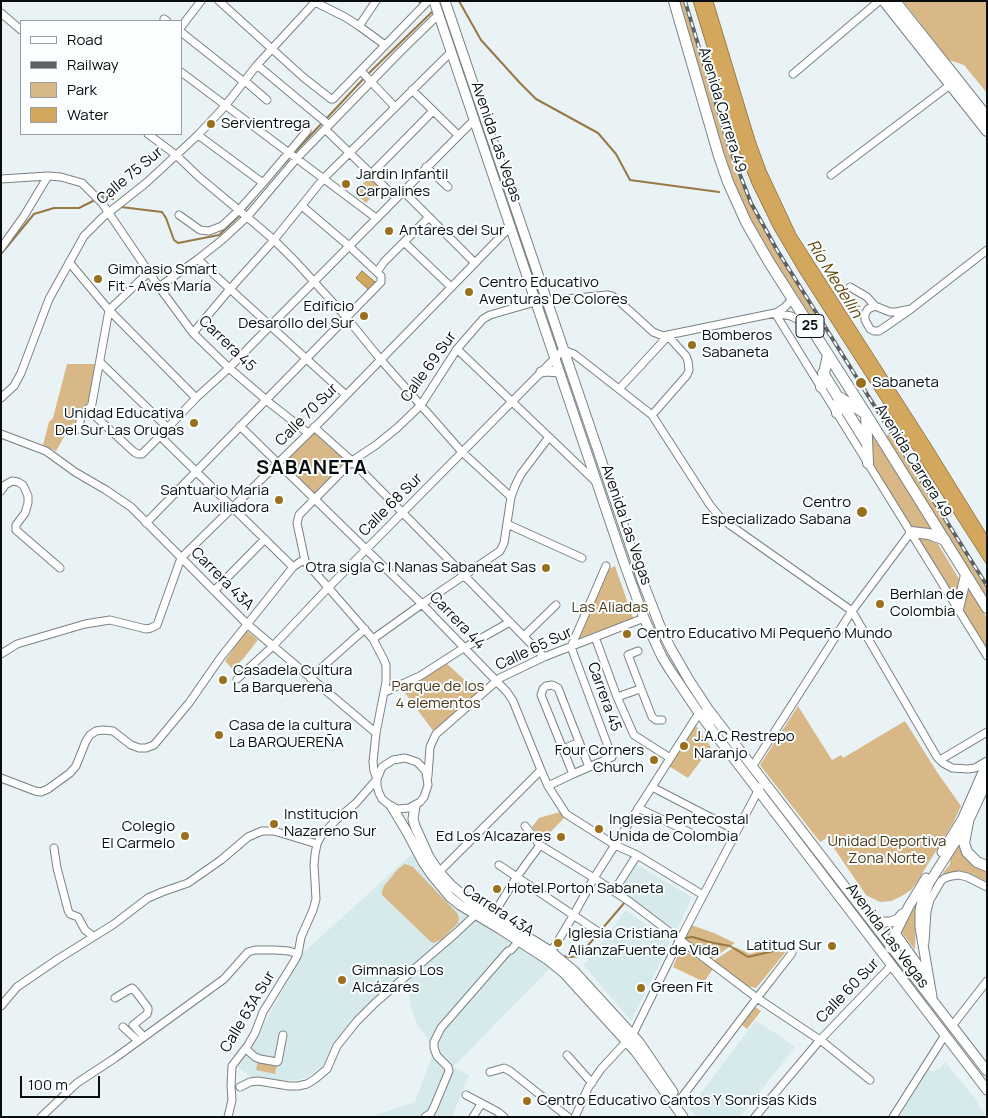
<!DOCTYPE html>
<html>
<head>
<meta charset="utf-8">
<style>
  body { margin:0 }
  #map { position:relative; width:988px; height:1118px; overflow:hidden; background:#e9f2f4; font-family:Manrope,sans-serif }
  canvas { display:block }
  .frame { position:absolute; inset:0; border:2px solid #0a0d0e; pointer-events:none }
  .legend { position:absolute; left:20px; top:20px; width:162px; height:115px; box-sizing:border-box; background:#fafeff; border:1px solid #9a9e9f; margin:0; padding:6px 9px; list-style:none; font-size:15px; color:#0a0d0e }
  .legend li { display:flex; align-items:center; gap:10px; height:25px }
  .legend b { width:25px; border:1px solid #9a9e9f }
  .scale { position:absolute; left:20px; top:1076px; width:80px; height:22px; box-sizing:border-box; border:2px solid #0a0d0e; border-top:0; padding-left:6px; font-size:15px; line-height:18px; white-space:nowrap; color:#0a0d0e; -webkit-text-stroke:4px #fafeff; paint-order:stroke }
</style>
</head>
<body>
<div id="map">
<canvas width="988" height="1118"></canvas>
<div class="frame"></div>
<ul class="legend">
<li><b style="height:6px;background:#fff"></b>Road</li>
<li><b style="height:6px;background:#5d6264"></b>Railway</li>
<li><b style="height:14px;background:#d8b887"></b>Park</li>
<li><b style="height:14px;background:#d3a75d"></b>Water</li>
</ul>
<div class="scale">100 m</div>
</div>
<script>
const g = document.querySelector('canvas').getContext('2d');
g.lineJoin = 'round';
function paint(path, color) { g.fillStyle = color; g.fill(path, 'evenodd'); }
const toPath = rows => new Path2D(rows.map(r => 'M' + r).join(''));
function trace(path, color, width, dash) { g.strokeStyle = color; g.lineWidth = width; g.lineCap = dash ? 'butt' : 'round'; g.setLineDash(dash || []); g.stroke(path); }
function drawText(font, color, halo, rows, align = 'center') {
  g.font = font + ' Manrope,sans-serif'; g.lineWidth = 4; g.setLineDash([]); g.textBaseline = 'middle'; g.strokeStyle = halo; g.fillStyle = color; for (const [text, x, y, turn = 0] of rows) {
    g.save(); g.translate(x, y); g.rotate((+turn || 0) * Math.PI / 180); g.textAlign = isNaN(turn) ? turn : align; if (halo) g.strokeText(text, 0, 0); g.fillText(text, 0, 0); g.restore();
  }
}
const built = toPath([
  [412,854,424,874,437,891,450,904,469,917,366,1008,349,1028,337,1040,324,1065,307,1077,296,1080,284,1081,251,1077,237,1066,249,1051,303,953],
  [636,864,692,897,677,930,619,892],
  [626,910,670,942,631,1021,584,965],
  [478,918,515,942,550,968,453,1067,469,1075,452,1117,370,1117,415,1102,431,1059,430,1045,427,1036,418,1027,410,1004,409,988,411,978],
  [756,1020,795,1047,740,1117,697,1117,689,1109],
  [945,1062,978,1102,979,1106,987,1117,898,1117,929,1069,933,1073,938,1068,939,1069]
]);
const green = toPath([
  [678,1,683,1,684,4,724,138,737,175,763,229,814,313,809,316,767,251,747,213,733,182,718,138],
  [903,1,987,1,987,93,964,65,949,60],
  [369,177,380,187,366,203,355,193],
  [67,364,96,364,88,402,78,420,70,426,56,451,43,445,49,422,53,418],
  [869,427,933,532,911,529,870,463],
  [316,431,347,460,315,494,283,464],
  [889,434,904,456,987,590,987,600,929,507,886,436],
  [916,537,927,539,938,544,961,582,957,602],
  [615,566,633,618,577,639,609,569],
  [967,586,987,618,987,651,962,612],
  [246,630,258,640,243,659,232,669,225,661],
  [445,662,479,693,434,732,402,689],
  [798,706,832,760,841,755,843,758,905,721,937,772,961,806,953,823,917,882,911,890,900,897,891,901,880,902,866,895,827,838,820,842,760,765],
  [696,726,711,747,688,778,667,765],
  [560,812,564,818,542,841,532,827,539,818],
  [962,840,987,870,987,882,971,874,962,872,953,873,945,876,943,873,950,864,951,855],
  [405,864,413,867,457,913,459,918,458,923,441,940,433,943,430,941,382,895,382,892,384,886,398,869],
  [921,893,916,919,915,950,901,931],
  [691,925,714,933,735,943,712,959,684,938],
  [735,947,750,954,766,949,789,948,756,988,746,986,713,961],
  [681,948,713,969,704,982,673,967],
  [755,1007,761,1011,747,1029,742,1025],
  [258,1060,277,1064,275,1074,256,1070]
]);
const water = toPath([
  [693,1,713,1,755,140,766,170,796,234,930,443,987,535,987,565,800,273,774,229,752,184,739,151,693,1],
  [362,271,375,282,369,290,356,278,362,271]
]);
const stream = toPath([
  [419,1,420,3],
  [459,1,481,40,520,83,536,99,598,133,616,154,630,180,719,192],
  [326,119,368,74,433,11],
  [293,154,322,123],
  [281,167,290,157],
  [102,197,104,196,113,199],
  [121,207,162,212,166,218,174,240,178,243,219,235,241,214],
  [244,210,255,197],
  [1,254,34,214,54,208,79,208,93,201],
  [684,938,693,937,709,942,730,946,748,957,782,949],
  [561,956,571,957,579,956,625,902]
]);
const minor = toPath([
  [219,1,303,77,331,99,333,99,428,1],
  [313,1,345,17,359,26,385,45],
  [1,13,21,30],
  [164,19,167,21],
  [359,26,376,1],
  [181,27,201,1],
  [181,32,244,82],
  [257,65,329,125],
  [361,71,395,107],
  [181,72,376,218],
  [793,74,879,1],
  [245,81,267,100],
  [412,90,458,135],
  [325,129,396,198],
  [148,134,176,155,199,177,253,222,274,240,297,263,346,317,381,360,462,452,511,497],
  [198,135,263,183],
  [426,167,448,187],
  [371,174,433,111],
  [831,175,950,85],
  [1,179,48,176,61,177,82,183,102,203,159,287,193,333,229,368,271,404,308,433],
  [403,191,475,263],
  [179,215,200,230,209,231,222,226,239,210,263,183,307,131],
  [405,243,451,287],
  [1,248,24,216,48,176],
  [198,259,206,267,346,395],
  [69,262,109,310,196,398],
  [149,272,109,310,91,409,95,416,134,452,138,454,142,454,160,436,196,398,229,368,270,326,474,120],
  [377,272,384,262,429,217],
  [159,287,198,259,222,240,247,217,297,158,400,52,438,15],
  [850,287,867,297,875,306],
  [875,306,890,312,896,312,911,309,885,327,879,331,874,331,870,329,865,320,865,314,868,309,875,306],
  [911,309,987,250],
  [775,313,987,656],
  [776,313,785,307,792,299],
  [193,333,230,289,274,240,323,179,451,52],
  [457,349,596,482],
  [100,362,168,428],
  [619,389,668,336],
  [1,398,14,386,21,373,49,299,84,236,103,217,146,183,198,135,225,106,257,65,316,1],
  [652,415,687,375,689,370,688,361,686,356,668,336],
  [240,426,422,604,507,692,513,701,541,770,548,786,566,814,615,845,637,855,703,895],
  [314,427,352,461,544,657],
  [81,430,79,426,80,421,82,415,91,406],
  [1,434,46,451,75,472,106,490,131,507,247,624,376,733],
  [160,436,293,567],
  [1,491,5,485,12,481,18,482,23,485,28,496,28,503,25,513,16,525,16,530,60,568],
  [146,523,381,282,381,276,349,246,302,206],
  [507,524,582,558],
  [214,591,265,539],
  [524,636,556,605],
  [595,637,617,697,634,735,670,758],
  [373,639,422,604,500,551,504,543,511,497,515,486,521,474,549,437],
  [638,651,628,655,652,717,656,720,662,720],
  [1,654,17,644,85,624,110,620,146,629,151,628,157,625,181,558,323,419,510,227],
  [310,678,365,629],
  [237,679,273,646,326,590,563,350,574,354,652,415,710,505,719,516,730,525,852,611,937,757,943,763,952,768,968,769,975,768,987,761],
  [384,693,393,688,420,676,462,649,510,622],
  [617,697,640,689],
  [563,749,579,742],
  [940,760,987,732],
  [752,767,852,611,911,532],
  [573,774,541,695,543,689,546,686,552,685,558,688,589,767],
  [428,776,430,747,436,734,500,678,544,657,644,618],
  [1,778,35,791,41,792,48,789,70,773,76,766,86,741,90,735,96,731,103,730,113,731,131,745,139,748,146,748,154,745,189,703,221,657,293,567,300,562,305,561],
  [548,786,573,774,612,757,571,647,606,566],
  [652,787,737,831],
  [638,808,691,833],
  [525,826,540,845,594,878,630,902,757,998,823,1042,870,1080],
  [54,848,57,868,68,910,70,914,78,917,85,930,93,936],
  [499,865,597,931],
  [439,872,541,770],
  [614,891,637,855],
  [493,915,516,878,540,845],
  [925,942,927,911,930,900,941,881,945,878,952,876,959,875,967,877,987,887],
  [550,951,555,946,573,916,594,878,699,713,704,713,713,721],
  [115,998,132,988,136,992,148,1008,148,1011,147,1014,133,1025,144,1037],
  [1,1006,17,987,58,959,114,924,148,898,162,892,188,883,221,860,248,837,262,831,274,831,317,844],
  [952,1026,987,981],
  [123,1027,138,1041],
  [246,1049,255,1057,260,1059,277,1062,278,1061,283,1035],
  [567,1055,592,1083],
  [490,1072,504,1068,510,1071,568,1117],
  [240,1087,250,1082,258,1081,289,1086,298,1086,307,1084,315,1079,327,1069,337,1046,357,1021,375,1003,456,933,472,918,474,914],
  [466,1095,498,1112,504,1117],
  [679,1101,757,998,792,953],
  [41,1117,77,1083,115,1058,224,979,248,952,255,950,275,950,289,951,298,954],
  [228,1117,232,1100,231,1086,232,1066,248,1045,255,1033,263,1012,295,960,298,954,301,937,313,910,316,899,314,865,315,854,317,844,321,836,336,820,356,803,377,779,382,767,393,760,405,758,417,762,422,767,426,772,428,785,424,797,420,802,409,808,398,809,392,807,382,799,379,793,377,786,377,779,374,771,373,762,376,733,386,682,386,665,383,658,373,639,305,561,297,523,299,515,352,461,376,445,397,428,421,405,457,349,483,319,490,315,535,302,607,295,612,296,619,301,653,332,663,336,775,313,791,316,807,324],
  [425,1117,431,1113,434,1107,449,1071,448,1067,437,1056,434,1048,434,1042,441,1028,508,951,511,950,519,941],
  [473,1117,481,1104],
  [575,1117,588,1088,601,1069,626,1042,635,1030,675,949,760,787],
  [755,1117,820,1040,892,965],
  [893,1117,945,1035]
]);
const major = toPath([
  [434,1,623,560,644,618,662,657,670,670,699,713,987,1090],
  [445,1,642,580,660,626,670,647,689,680,708,709,987,1071],
  [541,372,547,371,559,372],
  [415,806,413,819,415,826,429,857,439,872,452,886,471,902,550,951,574,971,639,1042,673,1092],
  [392,807,407,832,423,862,431,874,450,897,460,905,500,929,548,960,564,973,636,1052,683,1117],
  [942,852,962,820,987,763],
  [871,920,880,922,891,922,898,919,902,914],
  [895,933,927,978],
  [890,948,890,944,909,906,926,878],
  [932,997,920,927,920,911,922,901,929,883,968,822,987,781]
]);
const highway = toPath([
  [674,1,719,156,728,182,746,222,769,262,866,414,987,608],
  [884,1,987,131],
  [895,1,987,117],
  [823,373,866,442],
  [821,387,828,355],
  [837,413,839,397,866,414,868,463],
  [911,532,929,534,945,540],
  [958,609,966,575],
  [968,822,964,843,967,852,977,862,987,866]
]);
const rail = toPath([
  [685,1,728,144,751,203,777,250,987,586]
]);
const markers = [
  [211,124,5,"#9a6f1d"],
  [346,184,5,"#9a6f1d"],
  [389,231,5,"#9a6f1d"],
  [98,279,5,"#9a6f1d"],
  [469,292,5,"#9a6f1d"],
  [364,316,5,"#9a6f1d"],
  [692,345,5,"#9a6f1d"],
  [861,383,6,"#9a6f1d"],
  [194,423,5,"#9a6f1d"],
  [279,500,5,"#9a6f1d"],
  [862,512,6,"#9a6f1d"],
  [546,568,5,"#9a6f1d"],
  [880,604,5,"#9a6f1d"],
  [627,634,5,"#9a6f1d"],
  [223,680,5,"#9a6f1d"],
  [219,735,5,"#9a6f1d"],
  [684,746,5,"#9a6f1d"],
  [654,760,5,"#9a6f1d"],
  [274,824,5,"#9a6f1d"],
  [599,829,5,"#9a6f1d"],
  [185,836,5,"#9a6f1d"],
  [561,837,5,"#9a6f1d"],
  [497,889,5,"#9a6f1d"],
  [558,943,5,"#9a6f1d"],
  [832,946,5,"#9a6f1d"],
  [342,980,5,"#9a6f1d"],
  [641,988,5,"#9a6f1d"],
  [527,1101,5,"#9a6f1d"]
];
const shields = [
  [810,326,28]
];
const shieldNames = [
  ["25",810,326]
];
const streetNames = [
  ["Avenida Carrera 49",722,110,73],
  ["Avenida Las Vegas",496,142,71],
  ["Calle 75 Sur",130,176,-40],
  ["Carrera 45",227,344,44],
  ["Calle 69 Sur",429,367,-54],
  ["Calle 70 Sur",307,415,-45],
  ["Avenida Carrera 49",913,461,58],
  ["Calle 68 Sur",391,505,-45],
  ["Avenida Las Vegas",626,525,71],
  ["Carrera 43A",222,579,45],
  ["Carrera 44",457,621,46],
  ["Calle 65 Sur",534,649,-25],
  ["Carrera 45",604,697,70],
  ["Carrera 43A",498,911,33],
  ["Avenida Las Vegas",887,936,53],
  ["Calle 60 Sur",848,991,-46],
  ["Calle 63A Sur",248,1012,-59]
];
const poiNames = [
  ["Servientrega",221,124],
  ["Jardin Infantil",356,175],
  ["Carpalines",356,192],
  ["Antares del Sur",399,231],
  ["Gimnasio Smart",108,270],
  ["Fit - Aves María",108,287],
  ["Centro Educativo",479,283],
  ["Aventuras De Colores",479,300],
  ["Edificio",354,307,"right"],
  ["Desarollo del Sur",354,324,"right"],
  ["Bomberos",702,336],
  ["Sabaneta",702,353],
  ["Sabaneta",872,383],
  ["Unidad Educativa",184,414,"right"],
  ["Del Sur Las Orugas",184,431,"right"],
  ["Santuario Maria",269,491,"right"],
  ["Auxiliadora",269,508,"right"],
  ["Centro",851,503,"right"],
  ["Especializado Sabana",851,520,"right"],
  ["Otra sigla C I Nanas Sabaneat Sas",536,568,"right"],
  ["Berhlan de",890,595],
  ["Colombia",890,612],
  ["Centro Educativo Mi Pequeño Mundo",637,634],
  ["Casadela Cultura",233,671],
  ["La Barquerena",233,688],
  ["Casa de la cultura",229,726],
  ["La BARQUEREÑA",229,743],
  ["J.A.C Restrepo",694,737],
  ["Naranjo",694,754],
  ["Four Corners",644,751,"right"],
  ["Church",644,768,"right"],
  ["Institucion",284,815],
  ["Nazareno Sur",284,832],
  ["Inglesia Pentecostal",609,820],
  ["Unida de Colombia",609,837],
  ["Colegio",175,827,"right"],
  ["El Carmelo",175,844,"right"],
  ["Ed Los Alcazares",551,837,"right"],
  ["Hotel Porton Sabaneta",507,889],
  ["Iglesia Cristiana",568,934],
  ["AlianzaFuente de Vida",568,951],
  ["Latitud Sur",822,946,"right"],
  ["Gimnasio Los",352,971],
  ["Alcázares",352,988],
  ["Green Fit",651,988],
  ["Centro Educativo Cantos Y Sonrisas Kids",537,1101]
];
const parkNames = [
  ["Las Aliadas",610,608],
  ["Parque de los",438,687],
  ["4 elementos",438,704],
  ["Unidad Deportiva",887,842],
  ["Zona Norte",887,859]
];
const waterNames = [
  ["Río Medellín",834,279,58]
];
const districtNames = [
  ["SABANETA",312,468]
];
paint(built, '#d6e9eb');
paint(green, '#d8b887');
paint(water, '#d3a75d');
trace(water, '#977945', 1);
trace(stream, '#977945', 2);
trace(minor, '#7a8284', 9);
trace(major, '#7a8284', 11);
trace(highway, '#7a8284', 12);
trace(minor, '#fff', 7);
trace(major, '#fff', 9);
trace(highway, '#fff', 10);
trace(rail, '#5d6264', 4);
trace(rail, '#fafeff', 2, [5.5]);
for (const [x, y, r, color] of markers) { const dot = new Path2D(); dot.arc(x, y, r, 0, 2 * Math.PI); g.fillStyle = color; g.fill(dot); trace(dot, '#fafeff', 2); }
for (const [x, y, w] of shields) { const box = new Path2D(); box.roundRect(x - w / 2, y - 11.5, w, 23, 4); g.fillStyle = '#fafeff'; g.fill(box); trace(box, '#0a0d0e', 1); }
drawText('bold 14px', '#0a0d0e', null, shieldNames);
drawText('15px', '#0a0d0e', '#fafeff', streetNames);
drawText('15px', '#0a0d0e', '#fafeff', poiNames, 'left');
drawText('15px', '#4d3a1a', '#fafeff', parkNames);
drawText('italic 16px', '#614306', '#fafeff', waterNames);
g.letterSpacing = '1px';
drawText('bold 20px', '#0a0d0e', '#fafeff', districtNames);
g.letterSpacing = '0px';
</script>
</body>
</html>
